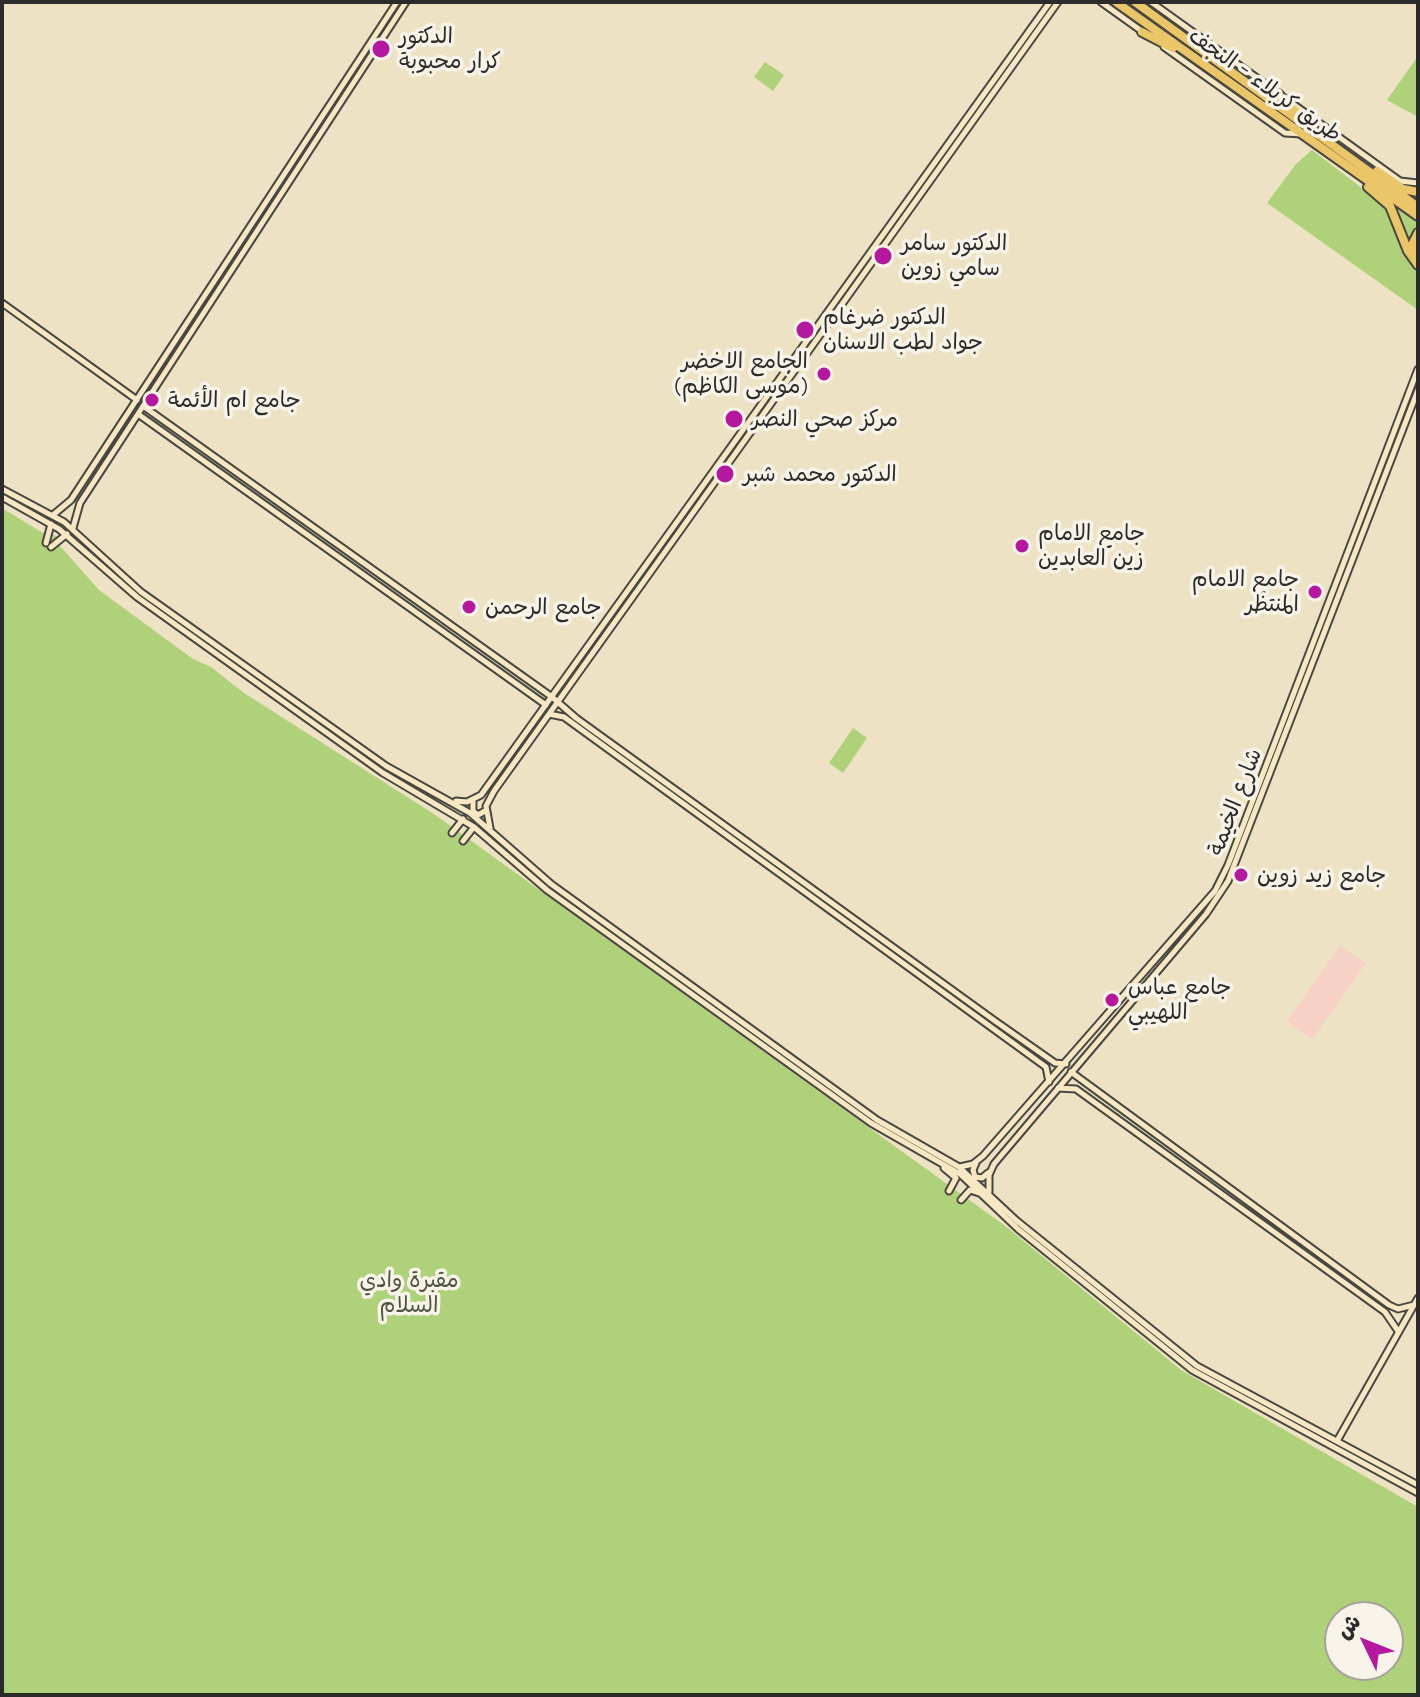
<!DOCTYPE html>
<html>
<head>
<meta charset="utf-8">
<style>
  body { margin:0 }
  #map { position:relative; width:1420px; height:1697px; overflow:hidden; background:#ede3c4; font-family:Mali,"Playpen Sans Arabic",sans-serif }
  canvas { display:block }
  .frame { position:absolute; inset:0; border:4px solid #2b2b2b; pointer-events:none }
  .north { position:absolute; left:1324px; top:1601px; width:80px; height:80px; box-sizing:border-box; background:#f7f3e8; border:2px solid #a5a39c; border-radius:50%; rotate:313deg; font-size:22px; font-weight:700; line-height:32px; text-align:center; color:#2b2b2b }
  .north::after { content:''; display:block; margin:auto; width:28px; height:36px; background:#b5179e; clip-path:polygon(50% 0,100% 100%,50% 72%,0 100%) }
</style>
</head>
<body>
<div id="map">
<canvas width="1420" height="1697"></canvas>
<div class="frame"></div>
<div class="north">ش</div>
</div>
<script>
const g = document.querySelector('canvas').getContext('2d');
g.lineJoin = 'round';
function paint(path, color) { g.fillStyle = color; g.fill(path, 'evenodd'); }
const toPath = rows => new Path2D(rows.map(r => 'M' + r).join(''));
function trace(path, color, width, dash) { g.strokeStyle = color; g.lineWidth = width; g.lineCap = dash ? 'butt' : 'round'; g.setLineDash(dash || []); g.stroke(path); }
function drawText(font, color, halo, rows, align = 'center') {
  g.font = font + ' Mali,"Playpen Sans Arabic",sans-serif'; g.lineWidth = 7; g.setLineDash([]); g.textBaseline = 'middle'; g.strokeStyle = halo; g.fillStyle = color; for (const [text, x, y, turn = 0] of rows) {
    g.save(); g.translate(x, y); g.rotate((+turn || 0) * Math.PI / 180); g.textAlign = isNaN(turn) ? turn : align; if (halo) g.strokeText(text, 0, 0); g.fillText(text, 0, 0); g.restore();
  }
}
const built = toPath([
  [1340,946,1366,963,1312,1040,1287,1021]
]);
const green = toPath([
  [1418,56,1418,117,1387,100],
  [765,62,784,75,773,91,754,77],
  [1312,150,1388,208,1401,245,1418,271,1418,310,1267,203,1296,164],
  [1392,203,1418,220,1410,249],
  [2,508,43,533,48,531,60,539,60,546,99,590,193,659,211,667,244,693,434,814,1004,1225,1181,1370,1418,1507,1418,1695,2,1695],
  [1340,1617,1388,1617,1388,1665,1340,1665],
  [853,728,867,738,843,773,829,763]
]);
const secondary = toPath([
  [1101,2,1143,32],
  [1151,2,1278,93],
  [1164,47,1285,133,1302,134],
  [1293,104,1400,181,1418,183],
  [2,303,137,400],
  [143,406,552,697,576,718,995,1021,1055,1063,1066,1064],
  [138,414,546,705],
  [2,489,64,522,141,592,386,766,470,813,551,884,877,1120,959,1167,1017,1221,1197,1366,1418,1485],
  [2,497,59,529,137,597,383,773,474,827,547,890,871,1123,960,1174,1018,1229,1192,1370,1418,1493],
  [53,515,71,500,397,2],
  [73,528,80,503,406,2],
  [46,543,51,524],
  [51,547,67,534],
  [549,714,564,717,1046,1067,1049,1082],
  [456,801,467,802,481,795,1050,2],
  [473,801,473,811,478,815,485,811],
  [490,828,486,806,494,791,1058,2],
  [452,833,463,819],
  [463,841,474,827],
  [1071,1072,1389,1305,1398,1309,1414,1305],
  [1058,1088,1076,1089,1385,1312,1398,1331],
  [976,1163,973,1170,975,1177,982,1178,988,1173],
  [960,1167,973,1164,983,1156,1215,891,1228,865,1418,369],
  [944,1168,956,1178,949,1191],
  [989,1192,989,1175,994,1164,1206,914,1228,881,1418,390],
  [961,1200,970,1190,979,1193],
  [1337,1441,1418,1298]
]);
const highway = toPath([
  [1116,2,1418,216],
  [1135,2,1418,207],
  [1142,32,1173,48],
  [1278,94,1299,115],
  [1377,171,1403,189,1418,192],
  [1368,187,1390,206,1408,251,1418,265],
  [1418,256,1413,243,1418,233]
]);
const markers = [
  [381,49,10,"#b5179e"],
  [883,256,10,"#b5179e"],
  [805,330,10,"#b5179e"],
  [824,374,8,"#b5179e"],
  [152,400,8,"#b5179e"],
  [734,419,10,"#b5179e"],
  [725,474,10,"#b5179e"],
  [1022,546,8,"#b5179e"],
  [1315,592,8,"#b5179e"],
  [469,607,8,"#b5179e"],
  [1241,875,8,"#b5179e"],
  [1112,1000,8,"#b5179e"]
];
const poiNames = [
  ["الدكتور",399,36],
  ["كرار محبوبة",399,61],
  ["الدكتور سامر",901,243],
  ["سامي زوين",901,268],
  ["الدكتور ضرغام",823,317],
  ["جواد لطب الاسنان",823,342],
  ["الجامع الاخضر",808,361,"right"],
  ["(موسى الكاظم)",808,386,"right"],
  ["جامع ام الأئمة",168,400],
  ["مركز صحي النصر",752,419],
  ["الدكتور محمد شبر",743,474],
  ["جامع الامام",1038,533],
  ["زين العابدين",1038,558],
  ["جامع الامام",1299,579,"right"],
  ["المنتظر",1299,604,"right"],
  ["جامع الرحمن",485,607],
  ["جامع زيد زوين",1257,875],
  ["جامع عباس",1128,987],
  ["اللهيبي",1128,1012]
];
const streetNames = [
  ["طريق کربلاء - النجف",1265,85,35],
  ["شارع الخيمة",1235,802,-69]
];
const parkNames = [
  ["مقبرة وادي",409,1280],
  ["السلام",409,1305]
];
paint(built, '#f6d1c6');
paint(green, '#afd17a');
trace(secondary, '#484742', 9);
trace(highway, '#484742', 12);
trace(secondary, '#f7e8c3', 5);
trace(highway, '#eac669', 8);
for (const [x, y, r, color] of markers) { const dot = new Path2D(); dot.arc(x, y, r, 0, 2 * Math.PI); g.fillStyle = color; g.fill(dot); trace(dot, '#f7f3e8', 3); }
drawText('22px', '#2b2b2b', '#f7f3e8', poiNames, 'left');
drawText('22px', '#2b2b2b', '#f7f3e8', streetNames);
drawText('22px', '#4c543f', '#f7f3e8', parkNames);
</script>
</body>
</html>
